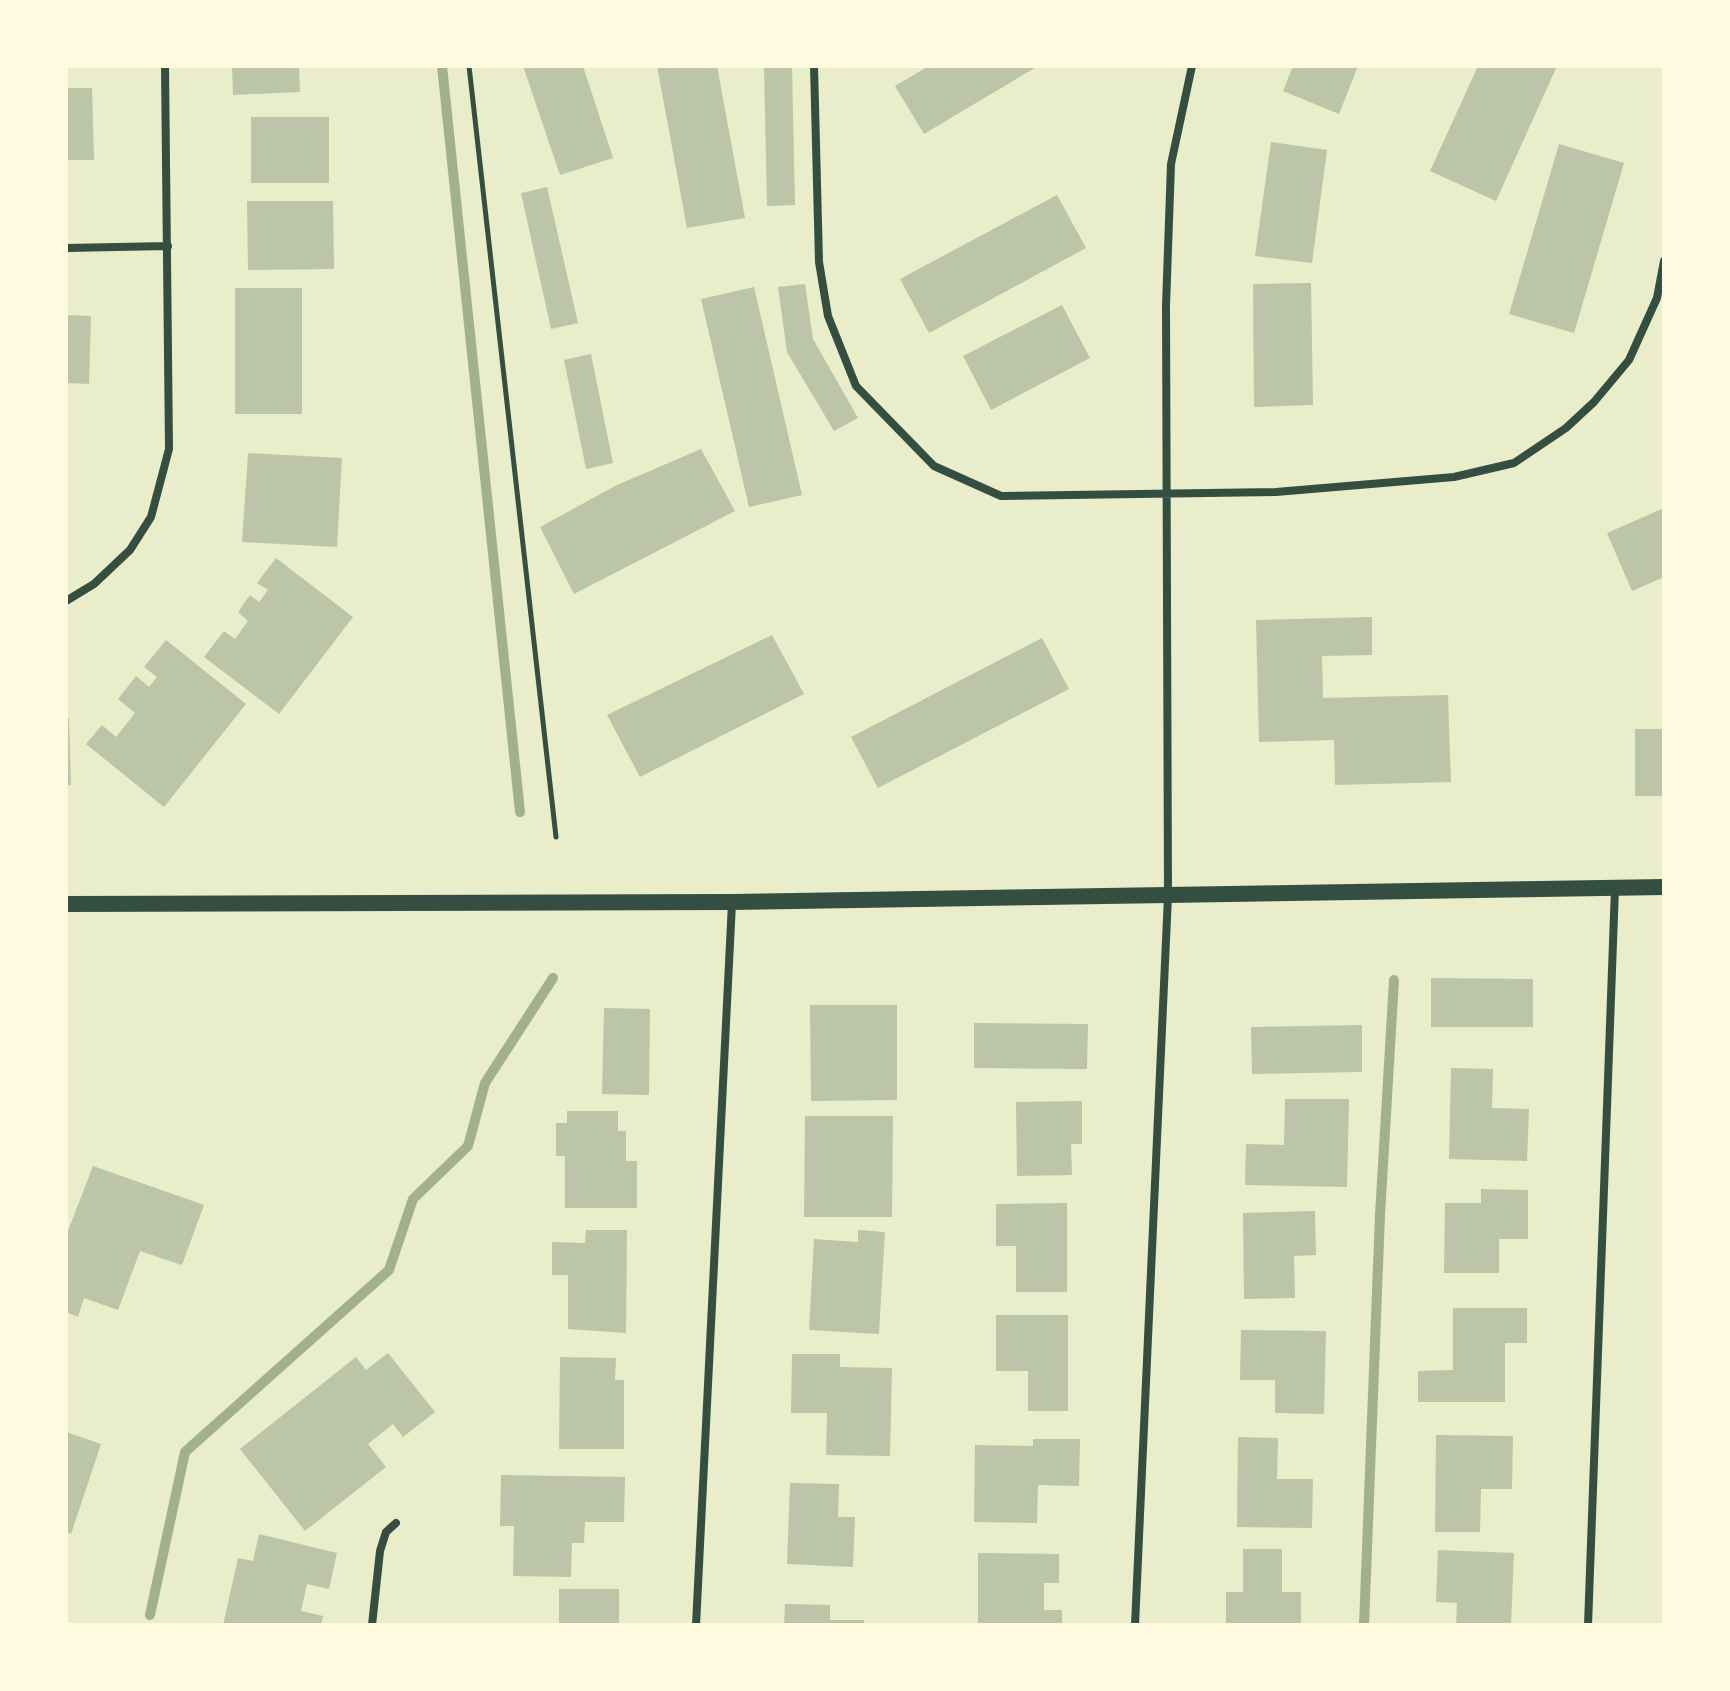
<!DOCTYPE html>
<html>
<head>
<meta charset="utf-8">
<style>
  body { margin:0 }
  #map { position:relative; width:1730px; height:1691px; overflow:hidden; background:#e9edc9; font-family:Cabin,sans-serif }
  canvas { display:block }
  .frame { position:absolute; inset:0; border:68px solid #fefae0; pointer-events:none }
</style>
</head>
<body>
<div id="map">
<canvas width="1730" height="1691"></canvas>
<div class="frame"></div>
</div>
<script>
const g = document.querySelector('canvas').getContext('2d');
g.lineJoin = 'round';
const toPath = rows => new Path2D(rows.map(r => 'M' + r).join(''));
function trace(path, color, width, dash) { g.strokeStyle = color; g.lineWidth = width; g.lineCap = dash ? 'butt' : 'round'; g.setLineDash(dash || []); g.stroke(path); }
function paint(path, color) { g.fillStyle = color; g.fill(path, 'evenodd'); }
const stream = toPath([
  [442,66,520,812],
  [150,1615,185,1452,389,1270,413,1199,468,1146,485,1083,553,978],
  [1364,1625,1380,1215,1394,980]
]);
const building = toPath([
  [232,66,299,66,300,92,233,95],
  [523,66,583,66,613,158,560,175],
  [657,66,717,66,745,218,687,228],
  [764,66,792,66,795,205,767,206],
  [929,66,1038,66,924,134,895,86],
  [1293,66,1358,66,1339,114,1283,91],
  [1478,66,1557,66,1496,201,1430,171],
  [66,88,92,88,94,160,66,160],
  [251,117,329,117,329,183,251,183],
  [1271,142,1327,150,1312,263,1255,256],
  [1559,144,1624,163,1574,333,1509,314],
  [547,187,578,323,551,329,521,193],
  [1057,195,1086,248,929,333,900,279],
  [247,201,333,201,334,269,248,270],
  [1311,283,1313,405,1254,407,1253,284],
  [805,284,813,339,858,418,834,431,787,352,778,287],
  [754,287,802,495,749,507,701,299],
  [235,288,302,288,302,414,235,414],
  [1062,305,1090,358,991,410,963,356],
  [66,315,91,316,89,384,66,383],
  [591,354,613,463,586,469,564,360],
  [701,449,735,511,574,594,540,527,617,485],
  [248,453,342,458,337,547,242,542],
  [1664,508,1664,577,1632,591,1607,533],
  [276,558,353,617,279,714,204,657,224,631,235,639,248,621,238,612,250,595,259,602,268,590,257,583],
  [1372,617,1372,655,1322,656,1323,698,1448,695,1451,782,1335,785,1334,740,1259,742,1256,620],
  [772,635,804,694,640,777,607,715],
  [1042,638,1069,689,878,788,851,737],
  [166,640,246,704,164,807,86,744,102,725,116,737,135,713,118,699,136,676,149,687,157,677,144,667],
  [66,718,69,718,71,785,66,785],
  [1635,729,1664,729,1664,796,1635,796],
  [1431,978,1533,979,1533,1027,1431,1027],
  [810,1005,897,1005,897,1100,811,1101],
  [604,1008,650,1009,649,1095,602,1094],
  [974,1023,1088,1024,1087,1069,974,1068],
  [1362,1025,1362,1072,1252,1074,1251,1027],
  [1451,1068,1493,1069,1492,1108,1529,1109,1527,1161,1449,1159],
  [1285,1099,1349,1099,1347,1187,1245,1185,1246,1144,1284,1145],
  [1082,1101,1082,1144,1071,1144,1072,1175,1017,1176,1016,1102],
  [567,1111,618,1111,618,1131,626,1131,626,1161,637,1161,637,1208,565,1208,565,1156,556,1156,556,1123,567,1123],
  [805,1116,893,1116,892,1217,804,1217],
  [93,1166,204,1205,182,1265,140,1251,118,1310,84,1298,78,1317,66,1312,66,1236],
  [1481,1189,1528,1190,1528,1239,1499,1239,1499,1273,1444,1273,1445,1203,1481,1203],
  [1067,1203,1067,1292,1016,1292,1016,1246,996,1246,996,1204],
  [1315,1211,1316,1255,1294,1256,1295,1298,1244,1299,1243,1213],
  [586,1230,627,1230,626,1333,568,1329,568,1275,552,1275,552,1242,585,1243],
  [858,1230,885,1232,879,1334,809,1330,814,1239,858,1242],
  [1453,1308,1527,1308,1527,1343,1505,1343,1505,1402,1418,1402,1418,1371,1453,1370],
  [996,1315,1068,1315,1068,1411,1028,1411,1028,1371,996,1371],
  [1241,1330,1326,1331,1324,1414,1275,1413,1275,1380,1240,1380],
  [388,1353,435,1412,403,1437,393,1424,368,1444,386,1467,305,1531,240,1449,356,1357,366,1370],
  [792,1354,840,1354,840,1367,892,1368,890,1456,826,1455,827,1413,791,1413],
  [560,1357,616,1358,615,1380,624,1380,624,1449,559,1449],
  [66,1432,101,1444,71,1534,66,1532],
  [1436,1435,1513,1436,1512,1489,1481,1489,1480,1532,1435,1532],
  [1238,1437,1278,1438,1277,1479,1313,1479,1312,1528,1237,1527],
  [1033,1439,1080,1439,1079,1486,1038,1485,1037,1523,974,1522,975,1445,1033,1446],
  [501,1475,625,1477,624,1522,585,1522,584,1543,572,1543,571,1577,513,1576,514,1526,500,1526],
  [790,1483,839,1484,838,1517,855,1517,853,1567,787,1564],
  [259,1534,337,1553,329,1589,307,1584,301,1611,323,1616,321,1625,223,1625,238,1558,253,1561],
  [1243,1549,1282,1549,1282,1592,1301,1592,1301,1625,1226,1625,1226,1592,1243,1592],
  [1438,1550,1514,1553,1511,1625,1456,1625,1457,1603,1436,1602],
  [978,1553,1059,1554,1059,1583,1044,1583,1044,1610,1062,1610,1062,1625,978,1625],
  [559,1589,619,1589,619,1625,559,1625],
  [785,1604,830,1605,830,1620,864,1620,864,1625,784,1625]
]);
const path = toPath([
  [469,66,556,837]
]);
const minor = toPath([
  [814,66,819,262,828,316,856,386,934,466,1001,496,1276,492,1454,477,1514,463,1566,428,1594,402,1629,360,1657,298,1664,261],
  [66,248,168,246],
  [66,601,94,584,130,550,151,517,169,449,165,66],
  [372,1625,380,1551,386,1532,396,1523],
  [696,1625,732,903],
  [1135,1625,1168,896,1166,306,1171,164,1192,66],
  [1588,1625,1615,888]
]);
const secondary = toPath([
  [66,904,732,902,1664,887]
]);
trace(stream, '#a3b18a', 10);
paint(building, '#bcc5a7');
trace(path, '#344e41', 5);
trace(minor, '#344e41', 8);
trace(secondary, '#344e41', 16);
</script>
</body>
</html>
